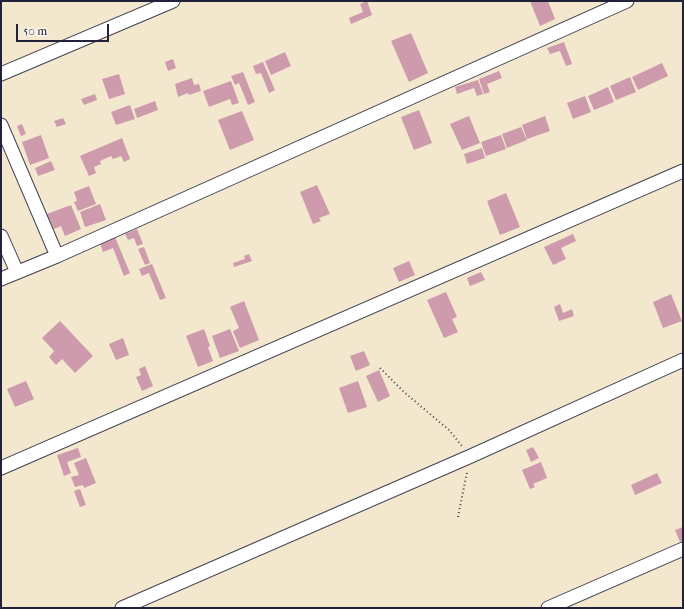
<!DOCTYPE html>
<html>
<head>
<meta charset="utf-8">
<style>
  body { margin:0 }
  #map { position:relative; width:684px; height:609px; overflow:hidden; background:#f3e7cd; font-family:"IM FELL French Canon",serif }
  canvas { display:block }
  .frame { position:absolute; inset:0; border:2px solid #22223b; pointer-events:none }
  .scale { position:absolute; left:16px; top:24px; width:93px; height:18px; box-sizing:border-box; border:2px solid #22223b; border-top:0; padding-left:5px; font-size:12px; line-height:14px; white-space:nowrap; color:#22223b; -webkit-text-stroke:3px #fbf7ec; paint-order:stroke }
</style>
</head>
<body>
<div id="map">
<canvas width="684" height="609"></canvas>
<div class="frame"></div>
<div class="scale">50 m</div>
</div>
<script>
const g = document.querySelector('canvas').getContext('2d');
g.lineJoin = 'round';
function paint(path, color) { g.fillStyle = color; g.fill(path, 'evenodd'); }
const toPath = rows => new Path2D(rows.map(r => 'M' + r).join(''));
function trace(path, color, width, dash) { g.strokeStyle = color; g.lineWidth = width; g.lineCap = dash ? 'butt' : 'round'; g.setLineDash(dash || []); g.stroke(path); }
const building = toPath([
  [367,1,372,15,351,24,349,18,363,12,360,4],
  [530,1,548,1,555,19,540,26],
  [411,33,428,73,409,82,391,41],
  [564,42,572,64,566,66,560,51,550,54,547,48],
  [285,52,291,66,271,75,265,61],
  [173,59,176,68,168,71,165,62],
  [263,62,275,90,269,93,261,73,256,74,253,66],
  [662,63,668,76,638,90,632,77],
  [499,71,502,78,487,84,490,92,484,94,479,79],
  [243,72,255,102,248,105,239,83,235,85,231,76],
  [119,74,125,94,109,99,102,79],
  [630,77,636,92,616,100,610,86],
  [192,78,194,85,199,84,201,91,189,95,188,93,178,97,175,84],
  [478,80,483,94,477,96,474,88,457,94,455,87],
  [231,81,239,103,232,105,230,99,209,107,203,91],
  [608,87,614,102,594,110,588,96],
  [95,94,97,100,84,105,81,99],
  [585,96,591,112,573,119,567,103],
  [155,101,158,110,137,118,134,109],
  [130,105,135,119,116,125,111,112],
  [419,110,432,143,414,150,401,117],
  [242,111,254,140,230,150,218,120],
  [469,116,480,143,462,150,450,124],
  [545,116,550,131,527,139,522,125],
  [63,118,66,124,57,127,54,121],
  [22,124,26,134,21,136,17,126],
  [521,127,527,140,507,148,502,134],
  [41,135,49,158,30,165,22,142],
  [501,135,506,149,486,156,481,142],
  [122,138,130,159,124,162,121,156,113,159,111,156,100,161,101,164,94,167,96,173,89,176,80,156],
  [482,148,485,158,467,164,464,154],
  [51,161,55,170,38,176,35,168],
  [317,185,330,214,319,218,321,221,313,224,300,192],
  [89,186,96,204,78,211,74,202,77,201,74,192],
  [506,193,520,227,500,235,487,201],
  [100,204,106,220,85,227,80,212],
  [71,205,81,229,65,236,61,226,54,229,47,214],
  [137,229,143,244,137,246,134,238,128,240,125,234],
  [573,234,576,241,561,248,566,259,553,265,544,247],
  [115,237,130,273,124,276,113,248,103,252,100,243],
  [144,247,150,263,145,265,138,249],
  [249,254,252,261,234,267,233,263,245,259,244,256],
  [409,261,415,275,399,282,393,268],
  [152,264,166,298,160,300,149,273,142,276,139,269],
  [481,272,485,280,470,286,467,278],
  [446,292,457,317,452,319,458,332,444,338,427,300],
  [671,294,682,321,663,328,653,302],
  [244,301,259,340,240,348,233,331,239,328,230,307],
  [560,304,563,313,572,309,574,316,559,321,554,307],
  [60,321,93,356,75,373,62,359,56,365,49,357,54,351,42,338],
  [204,329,210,346,208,347,213,361,198,367,186,336],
  [230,329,239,351,220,358,212,336],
  [123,338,129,355,116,360,109,344],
  [364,351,370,365,356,371,350,356],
  [145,366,153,386,142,391,136,377,141,375,139,369],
  [379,370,390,396,378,402,366,376],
  [26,381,34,399,15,407,7,389],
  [358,381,367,407,348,413,339,388],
  [533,447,539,458,531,462,526,450],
  [78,448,81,457,67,462,71,473,64,476,57,455],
  [86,458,96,483,84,488,83,485,75,487,71,477,79,475,74,463],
  [541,462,547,478,533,484,535,487,530,489,522,470],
  [657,473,662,483,635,495,631,485],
  [80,489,86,505,80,507,74,491],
  [683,527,683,541,680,542,675,530]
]);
const path = toPath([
  [380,368,404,392,449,430,462,446],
  [458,517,467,472]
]);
const street = toPath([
  [1,74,173,1],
  [1,125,57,256],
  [1,236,17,272],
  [1,279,57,256,627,1],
  [1,468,683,171],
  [122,608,471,456,683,360],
  [548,608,683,549]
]);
paint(building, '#ce9bad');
trace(street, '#414051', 15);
trace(path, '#414051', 2, [1, 3]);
trace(street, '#fff', 13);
</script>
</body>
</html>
